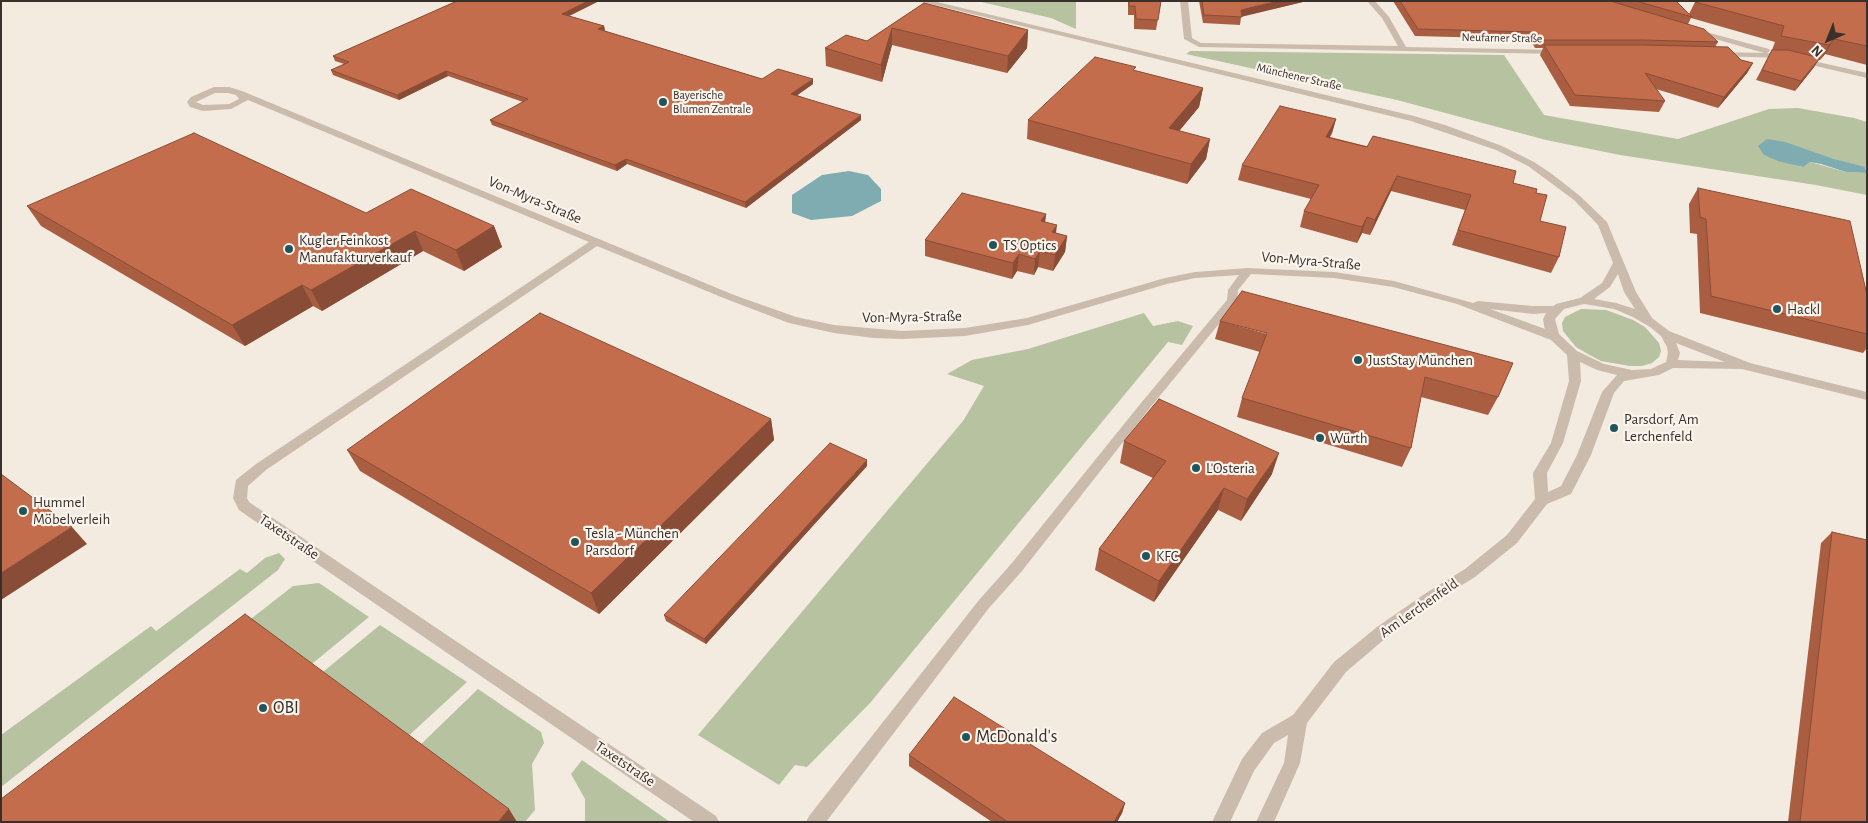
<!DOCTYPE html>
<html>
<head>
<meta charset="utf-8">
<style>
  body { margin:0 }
  #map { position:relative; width:1868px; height:823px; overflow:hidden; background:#f3ebe0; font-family:"Alegreya Sans",sans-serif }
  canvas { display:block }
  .frame { position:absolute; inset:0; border:2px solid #39302b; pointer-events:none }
  .north { position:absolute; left:1803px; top:15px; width:50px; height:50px; -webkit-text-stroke:4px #faf4ed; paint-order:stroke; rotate:224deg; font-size:14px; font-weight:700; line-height:20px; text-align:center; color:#39302b }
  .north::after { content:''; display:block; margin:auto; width:18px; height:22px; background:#39302b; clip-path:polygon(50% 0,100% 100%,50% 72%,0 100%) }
</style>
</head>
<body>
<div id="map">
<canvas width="1868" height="823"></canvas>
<div class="frame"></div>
<div class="north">N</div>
</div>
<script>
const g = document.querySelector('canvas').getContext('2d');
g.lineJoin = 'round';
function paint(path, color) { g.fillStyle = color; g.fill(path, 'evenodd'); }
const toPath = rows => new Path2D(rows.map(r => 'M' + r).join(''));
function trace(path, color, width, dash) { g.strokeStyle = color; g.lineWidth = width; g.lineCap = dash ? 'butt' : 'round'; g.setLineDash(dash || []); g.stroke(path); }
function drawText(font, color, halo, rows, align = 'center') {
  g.font = font + ' "Alegreya Sans",sans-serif'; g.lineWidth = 4.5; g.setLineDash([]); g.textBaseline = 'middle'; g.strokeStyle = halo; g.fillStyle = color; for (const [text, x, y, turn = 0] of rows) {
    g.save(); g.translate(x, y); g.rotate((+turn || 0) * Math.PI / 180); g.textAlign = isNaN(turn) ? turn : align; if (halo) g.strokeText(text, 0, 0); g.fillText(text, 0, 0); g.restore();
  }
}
const green = toPath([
  [977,1,1076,1,1076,29,1051,18],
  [1190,51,1504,55,1544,115,1678,139,1769,109,1798,108,1854,118,1867,122,1867,168,1831,158,1764,155,1802,167,1810,162,1846,172,1867,173,1867,195,1816,185,1620,155,1546,140,1397,100,1186,54],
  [1581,309,1606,310,1633,320,1645,327,1659,343,1661,351,1659,357,1652,363,1642,366,1630,366,1601,361,1588,354,1576,347,1563,331,1562,323,1565,317],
  [1144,313,1153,326,1178,321,1193,326,1182,345,1168,342,870,703,807,767,795,765,779,785,698,735,963,421,984,386,947,374,972,360,1028,349],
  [279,553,285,559,278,570,1,787,1,735,151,626,156,631,240,569,247,573,265,558],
  [319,583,369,617,307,668,247,622,293,586],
  [380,625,467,682,404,740,318,676],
  [478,689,541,732,544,743,532,764,535,810,525,822,513,822,416,749],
  [582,760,670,822,585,822,585,799,571,774]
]);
const water = toPath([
  [1767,139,1785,142,1831,158,1865,167,1867,173,1846,172,1821,164,1810,162,1803,167,1778,161,1764,155,1758,146],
  [849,171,868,175,881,189,881,201,852,216,811,220,792,213,792,195,822,175]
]);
const minor = toPath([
  [1180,1,1188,1,1192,38,1201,43,1398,46,1382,18,1367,1,1375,1,1389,17,1406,47,1558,50,1562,52,1558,54,1199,47,1184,39,1180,1],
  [1691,28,1769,49,1770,51,1767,53,1782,54,1867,73,1867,78,1782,58,1717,56,1716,54,1720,52,1764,53,1691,32,1691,28],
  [214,87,229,87,242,91,734,295,796,317,834,325,902,331,965,328,1027,318,1165,278,1195,272,1248,268,1334,272,1394,281,1473,303,1478,301,1533,306,1555,306,1561,310,1559,312,1533,314,1490,309,1559,334,1561,337,1559,340,1551,340,1457,304,1393,287,1334,278,1251,274,1238,290,1237,302,1149,409,1022,571,989,608,826,822,806,822,809,816,979,600,1012,563,1141,403,1227,300,1228,290,1239,275,1195,278,1167,284,1028,325,965,336,902,339,874,338,834,333,789,323,726,299,597,246,266,470,248,486,247,498,249,502,716,816,719,822,694,822,269,531,239,510,233,498,236,480,256,464,589,242,248,100,231,109,203,111,190,107,187,102,191,97,214,87],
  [215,93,228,93,236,95,239,99,229,104,203,105,196,102,215,93]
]);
const tertiary = toPath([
  [919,1,933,1,1414,116,1445,125,1502,146,1534,162,1552,174,1580,196,1607,222,1636,292,1652,318,1669,331,1750,363,1867,392,1867,400,1742,369,1673,368,1659,375,1624,381,1614,393,1591,455,1571,494,1547,504,1517,543,1475,577,1436,601,1387,637,1346,672,1307,723,1300,763,1274,822,1256,822,1284,763,1288,735,1274,743,1254,771,1230,822,1212,822,1242,759,1262,733,1293,715,1334,662,1377,627,1426,593,1465,569,1507,535,1535,499,1533,473,1551,443,1569,381,1567,355,1551,340,1545,331,1543,319,1547,311,1556,304,1580,298,1602,283,1613,263,1598,225,1574,200,1528,166,1496,150,1411,121,919,1],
  [1618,274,1624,292,1635,309,1616,303,1594,299,1610,287,1618,274],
  [1584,304,1614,309,1633,317,1650,327,1661,336,1667,347,1668,353,1666,362,1651,369,1632,370,1604,364,1577,351,1559,334,1555,319,1564,309,1584,304],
  [1676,343,1725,362,1678,360,1680,353,1676,343],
  [1580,362,1597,370,1617,375,1602,392,1577,455,1561,486,1548,492,1547,473,1563,443,1581,381,1580,362]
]);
const wall = toPath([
  [457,1,599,1,569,16,604,26,605,31,762,79,813,84,797,95,861,120,746,208,627,164,617,171,492,125,490,120,523,102,448,76,399,100,333,75,331,70,344,64,335,61,333,56],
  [1128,1,1161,1,1156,30,1134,29,1134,15,1128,15],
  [1199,1,1307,1,1241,17,1240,25,1203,23],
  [1393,1,1676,1,1689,14,1695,2,1867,1,1867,65,1825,54,1820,60,1818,60,1814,67,1795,91,1756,80,1767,59,1772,50,1775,42,1691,18,1688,24,1718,42,1715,47,1741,60,1753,63,1747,73,1718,108,1656,89,1665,101,1659,112,1570,106,1540,55,1543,48,1535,48,1530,39,1415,36],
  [924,3,1028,30,1027,48,1007,73,892,45,882,82,826,66,825,48,867,41],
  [1136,71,1203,88,1199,107,1179,131,1210,139,1206,159,1187,184,1027,139,1028,120],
  [1336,119,1332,133,1330,137,1513,183,1536,193,1540,221,1559,257,1551,273,1452,245,1465,210,1391,191,1370,235,1362,233,1357,243,1300,227,1304,211,1311,199,1238,180,1242,165],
  [1698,188,1867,295,1867,348,1863,353,1700,313,1697,234,1690,233,1689,204],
  [27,206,366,213,494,226,502,247,464,271,423,251,322,311,313,306,245,346,41,226],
  [1046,214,1045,222,1056,233,1067,236,1065,252,1053,271,1038,267,1034,275,1017,271,1012,279,925,256,925,240],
  [1220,321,1498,397,1488,415,1421,397,1411,448,1402,467,1237,417,1242,398,1260,352,1215,339],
  [771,419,774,440,599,614,360,471,347,450],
  [1124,441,1272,474,1241,521,1218,510,1154,602,1095,570,1099,549,1153,478,1120,463],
  [867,466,706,644,666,621,664,615],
  [1832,532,1867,822,1788,822,1821,543],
  [909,755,1125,803,1122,813,1117,822,992,822,909,766]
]);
const shadedWall = toPath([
  [588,1,599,1,563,19,562,14],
  [1279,1,1307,1,1239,17,1241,10],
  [604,26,605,31,598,29],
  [892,28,892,45,882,82,881,65],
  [1028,30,1027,48,1007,73,1008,56],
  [1834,39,1825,54,1820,60,1829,45],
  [1820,58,1814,67,1795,91,1801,81],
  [1753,63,1747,73,1718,108,1724,97],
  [446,71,448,76,399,100,397,95],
  [813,79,813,84,792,99,791,94],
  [1203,88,1199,107,1165,148,1169,128],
  [861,115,861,120,746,208,745,202],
  [1336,119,1332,133,1322,151,1326,137],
  [1210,139,1206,159,1187,184,1191,164],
  [626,159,627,164,617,171,615,165],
  [1397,176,1391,191,1370,235,1375,220],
  [1046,214,1044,230,1041,221],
  [1367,217,1362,233,1357,243,1362,227],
  [1057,225,1055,241,1052,232],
  [494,226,502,247,464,271,456,250],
  [415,231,423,251,322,311,311,290],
  [1067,236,1065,252,1053,271,1055,255],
  [1040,251,1038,267,1034,275,1035,259],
  [1019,254,1017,271,1012,279,1013,263],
  [302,285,313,306,245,346,232,325],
  [771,419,774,440,599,614,591,593],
  [1279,453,1272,474,1241,521,1247,499],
  [867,460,867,466,706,644,704,639],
  [1224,488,1218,510,1154,602,1159,581],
  [72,527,87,544,1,600,1,573],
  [1125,803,1122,813,1117,822,1114,822],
  [509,809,517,822,498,822]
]);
const building = toPath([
  [457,1,588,1,562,14,604,26,598,29,762,79,778,69,813,79,791,94,861,115,745,202,626,159,615,165,490,120,528,99,446,71,397,95,331,70,349,62,333,56,457,1],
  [1129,1,1161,1,1158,20,1136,19,1135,6,1129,6,1129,1],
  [1202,1,1279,1,1241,10,1242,17,1204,15,1202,1],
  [1400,1,1610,1,1704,29,1718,42,1642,40,1538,40,1533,32,1418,29,1400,1],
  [1636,1,1676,1,1692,17,1636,1],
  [1696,1,1867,1,1867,46,1834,39,1829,45,1781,36,1784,26,1695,2,1696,1],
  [924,3,1028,30,1008,56,892,28,881,65,825,48,846,35,867,41,924,3],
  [1544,45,1643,45,1728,47,1741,60,1753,63,1724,97,1645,73,1665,101,1575,95,1544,45],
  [1772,50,1788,50,1820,58,1801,81,1762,70,1772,50],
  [1095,57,1136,67,1133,70,1203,88,1169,128,1210,139,1191,164,1028,120,1095,57],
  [1280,106,1336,119,1326,137,1367,147,1373,136,1516,171,1513,183,1537,189,1536,193,1547,195,1540,221,1566,227,1559,257,1458,230,1471,195,1397,176,1375,220,1367,217,1362,227,1304,211,1319,185,1242,165,1280,106],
  [194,133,366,213,411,189,494,226,456,250,415,231,311,290,302,285,232,325,27,206,194,133],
  [1698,188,1850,221,1867,295,1867,334,1711,296,1706,219,1700,217,1698,188],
  [962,193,1046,214,1041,221,1057,225,1052,232,1067,236,1055,255,1040,251,1035,259,1019,254,1013,263,925,240,962,193],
  [1242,291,1513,363,1498,397,1425,377,1411,448,1242,398,1267,333,1220,321,1242,291],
  [540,313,771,419,591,593,347,450,540,313],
  [1159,399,1279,453,1247,499,1224,488,1159,581,1099,549,1166,461,1124,441,1159,399],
  [830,443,867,460,704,639,664,615,830,443],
  [1,474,72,527,1,573,1,474],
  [1832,532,1867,540,1867,822,1800,822,1832,532],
  [245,614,509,809,498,822,1,822,1,799,245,614],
  [954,697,1125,803,1114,822,1008,822,909,755,954,697]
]);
const markers = [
  [663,102,5,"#20555b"],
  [993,245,5,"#20555b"],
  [289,249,5,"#20555b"],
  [1777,309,5,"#20555b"],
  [1358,360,5,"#20555b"],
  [1614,428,5,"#20555b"],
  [1320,438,5,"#20555b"],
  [1196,468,5,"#20555b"],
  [23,511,5,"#20555b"],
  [575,542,5,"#20555b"],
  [1146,556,5,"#20555b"],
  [263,708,5,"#20555b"],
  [966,737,5,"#20555b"]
];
const farStreetnames = [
  ["Neufarner Straße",1502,38,1],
  ["Münchener Straße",1299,77,13]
];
const farPoinames = [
  ["Bayerische",673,95],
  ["Blumen Zentrale",673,109]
];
const streetNames = [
  ["Von-Myra-Straße",535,200,23],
  ["Von-Myra-Straße",1311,261,5],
  ["Von-Myra-Straße",912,317,-1],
  ["Taxetstraße",289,537,34],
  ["Am Lerchenfeld",1419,608,-35],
  ["Taxetstraße",625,764,34]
];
const poiNames = [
  ["Kugler Feinkost",299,240],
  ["Manufakturverkauf",299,257],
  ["TS Optics",1003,245],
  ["Hackl",1787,309],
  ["JustStay München",1368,360],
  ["Parsdorf, Am",1624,419],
  ["Lerchenfeld",1624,436],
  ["Würth",1330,438],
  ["L'Osteria",1206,468],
  ["Hummel",33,502],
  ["Möbelverleih",33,519],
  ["Tesla - München",585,533],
  ["Parsdorf",585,550],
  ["KFC",1156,556]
];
const nearPoinames = [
  ["OBI",273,708],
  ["McDonald's",976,737]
];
paint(green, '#b6c2a0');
paint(water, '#7facb0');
paint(minor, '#cbbbac');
paint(tertiary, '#cbbbac');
paint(wall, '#a95e42');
paint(shadedWall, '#894c36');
paint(building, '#c46d4d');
trace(building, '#894c36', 1);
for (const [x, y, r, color] of markers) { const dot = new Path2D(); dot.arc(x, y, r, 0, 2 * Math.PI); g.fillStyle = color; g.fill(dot); trace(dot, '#faf4ed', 2); }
drawText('12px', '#39302b', '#faf4ed', farStreetnames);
drawText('12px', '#39302b', '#faf4ed', farPoinames, 'left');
drawText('15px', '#39302b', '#faf4ed', streetNames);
drawText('15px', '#39302b', '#faf4ed', poiNames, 'left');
drawText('18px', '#39302b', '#faf4ed', nearPoinames, 'left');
</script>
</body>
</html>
